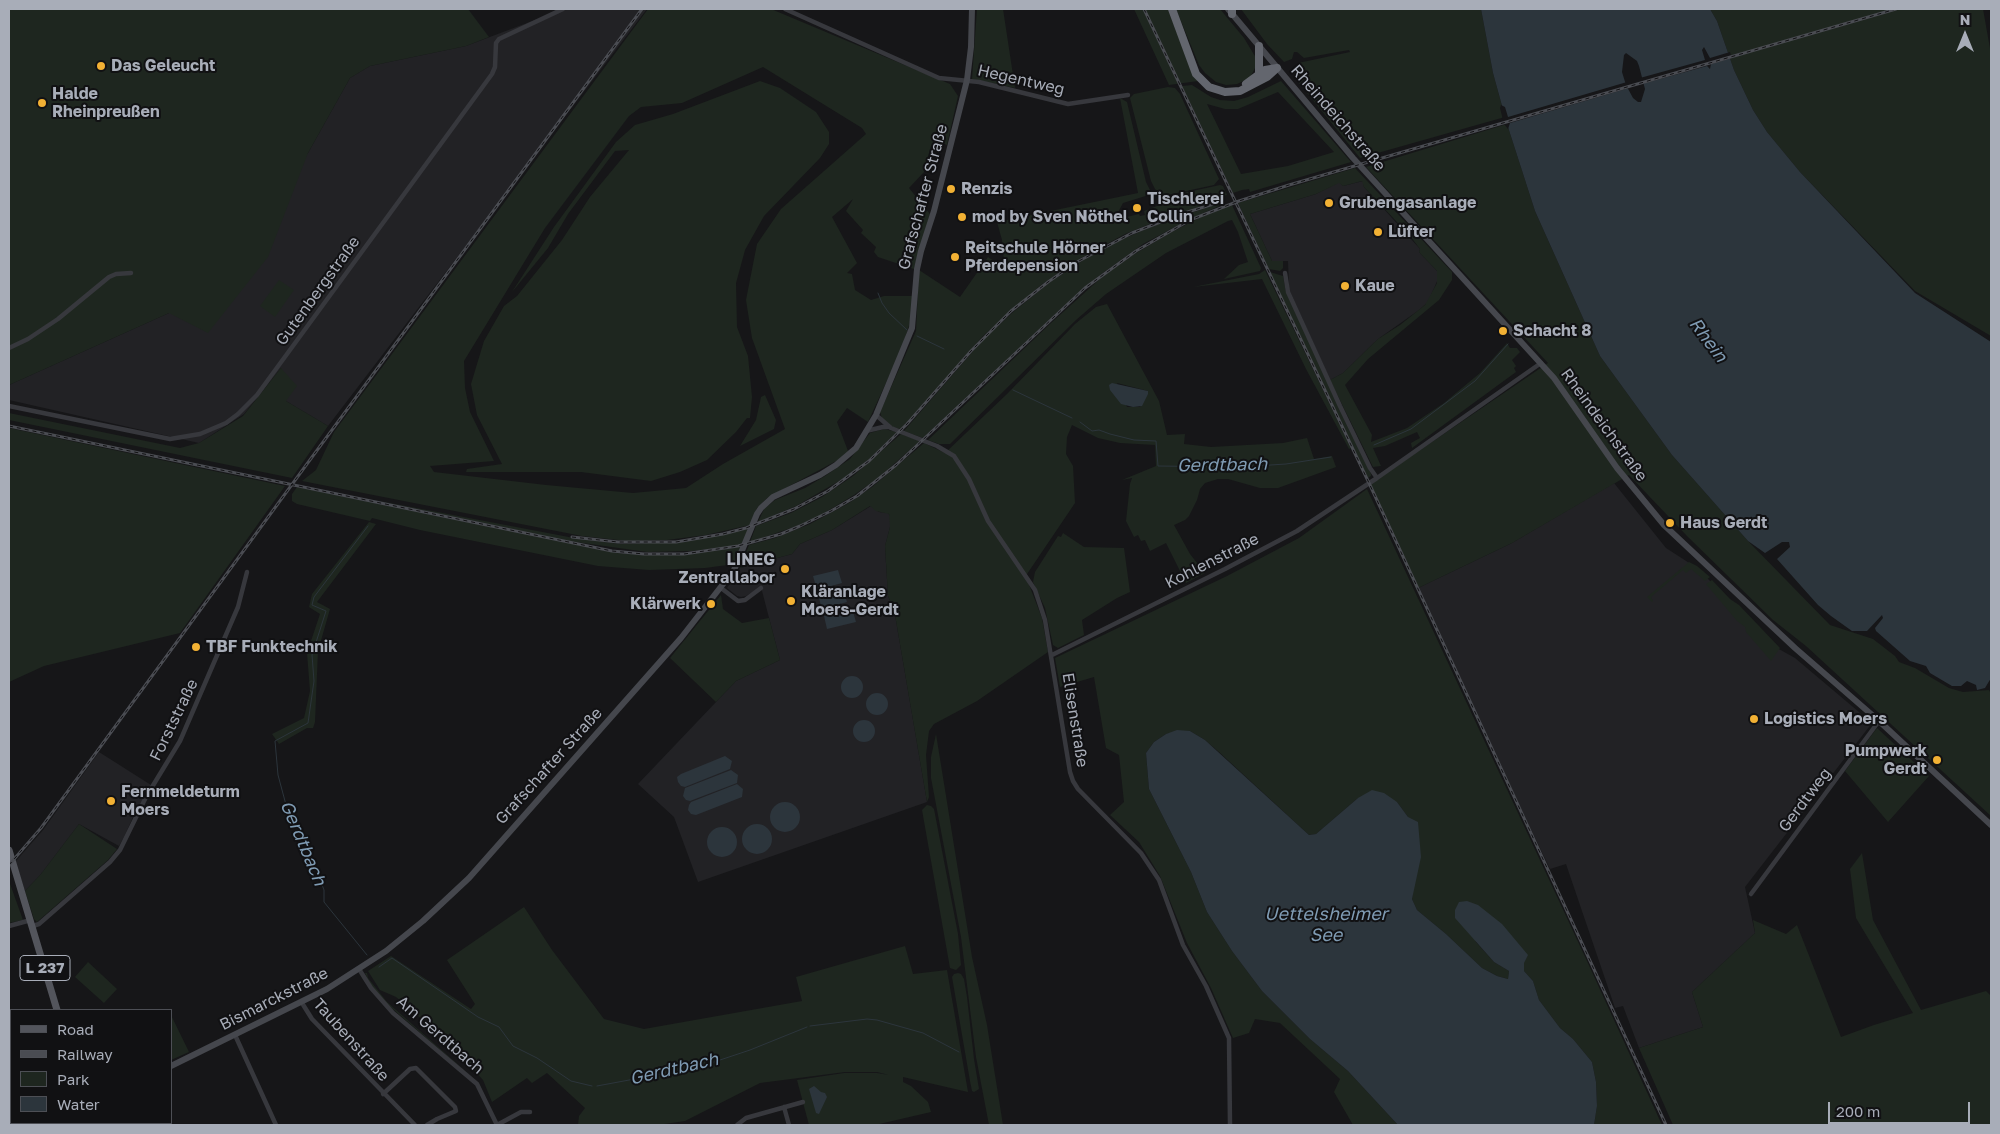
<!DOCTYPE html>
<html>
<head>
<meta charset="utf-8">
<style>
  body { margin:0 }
  #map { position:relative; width:2000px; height:1134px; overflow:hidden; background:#161618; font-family:"Golos Text",sans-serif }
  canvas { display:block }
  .frame { position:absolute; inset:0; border:10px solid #a8adb8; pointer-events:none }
  .legend { position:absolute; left:10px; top:1009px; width:162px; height:115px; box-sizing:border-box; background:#111113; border:1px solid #4d4f55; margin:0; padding:6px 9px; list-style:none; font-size:15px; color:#a8adb8 }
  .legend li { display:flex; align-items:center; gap:10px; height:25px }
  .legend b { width:25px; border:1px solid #4d4f55 }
  .north { position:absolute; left:1940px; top:10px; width:50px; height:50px; -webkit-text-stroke:4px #111113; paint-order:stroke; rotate:0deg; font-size:14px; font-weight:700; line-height:20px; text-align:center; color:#a8adb8 }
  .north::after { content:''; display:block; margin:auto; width:18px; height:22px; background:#a8adb8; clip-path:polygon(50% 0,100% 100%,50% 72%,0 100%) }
  .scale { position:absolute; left:1828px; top:1102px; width:142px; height:22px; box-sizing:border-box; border:2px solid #a8adb8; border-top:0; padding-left:6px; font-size:15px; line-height:18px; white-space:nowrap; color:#a8adb8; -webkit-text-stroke:4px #111113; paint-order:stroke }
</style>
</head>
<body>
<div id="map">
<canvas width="2000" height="1134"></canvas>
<div class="frame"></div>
<ul class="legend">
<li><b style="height:6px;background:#53555c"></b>Road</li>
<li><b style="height:6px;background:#4a4c52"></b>Railway</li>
<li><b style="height:14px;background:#1e261f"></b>Park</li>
<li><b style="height:14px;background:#2c353c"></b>Water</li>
</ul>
<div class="north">N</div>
<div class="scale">200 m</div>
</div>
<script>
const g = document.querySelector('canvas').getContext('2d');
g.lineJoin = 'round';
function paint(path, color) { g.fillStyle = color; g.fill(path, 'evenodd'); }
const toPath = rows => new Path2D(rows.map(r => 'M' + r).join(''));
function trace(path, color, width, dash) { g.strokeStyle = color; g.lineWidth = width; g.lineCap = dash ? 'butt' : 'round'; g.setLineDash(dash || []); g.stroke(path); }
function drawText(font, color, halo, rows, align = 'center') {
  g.font = font + ' "Golos Text",sans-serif'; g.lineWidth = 4; g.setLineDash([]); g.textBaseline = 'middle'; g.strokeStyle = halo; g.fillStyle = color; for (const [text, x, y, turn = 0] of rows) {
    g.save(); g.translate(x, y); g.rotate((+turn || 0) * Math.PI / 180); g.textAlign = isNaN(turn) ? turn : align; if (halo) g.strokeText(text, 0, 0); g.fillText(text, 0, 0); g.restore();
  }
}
const built = toPath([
  [564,9,647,9,328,426,286,401,281,368,244,414,199,443,9,400,9,385,169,313,308,153,350,78,370,66,466,46],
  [1363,181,1364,187,1420,249,1419,252,1437,271,1438,279,1428,302,1419,310,1378,339,1343,373,1330,380,1289,289,1288,261,1272,261,1250,214,1316,194,1339,182,1343,186],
  [1614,483,1666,548,1697,568,1777,648,1795,658,1872,723,1745,887,1755,933,1692,992,1703,1027,1639,1048,1623,1006,1615,1008,1566,864,1550,869,1416,589,1512,543],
  [871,506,879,512,888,513,890,516,890,527,885,546,888,596,894,609,927,802,698,882,674,817,638,784,736,681,780,660,761,587,746,596,741,597,737,596,727,588,740,568,792,554,800,544,832,530],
  [99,752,151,785,134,815,124,837,119,846,79,824,41,874,25,891,15,862,43,830]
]);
const green = toPath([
  [9,9,468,9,489,37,466,46,370,66,350,78,308,153,268,257,208,333,169,313,9,385],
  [648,9,771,9,950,84,958,96,947,145,937,141,934,147,931,146,924,172,909,188,930,214,914,269,878,257,874,252,876,247,861,233,863,230,846,211,853,199,832,217,857,263,847,273,852,274,855,290,871,300,884,296,912,296,912,316,902,348,868,422,847,408,837,422,848,451,838,460,767,498,757,508,750,525,706,535,667,540,627,541,582,536,302,481,316,470,334,432],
  [763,67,862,128,866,134,781,209,757,244,746,300,752,338,785,429,723,464,686,488,633,493,546,485,434,472,430,466,494,461,470,412,465,388,464,361,545,228,629,116,641,107,682,103],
  [977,9,1003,9,1015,88,972,79],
  [1134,9,1168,9,1193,76,1198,81,1169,85],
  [1176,9,1220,9,1244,38,1256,58,1255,68,1250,78,1237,84,1226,85,1216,82,1205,73,1199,65],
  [1241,9,1481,9,1493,73,1505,117,1360,158,1294,77,1294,72,1298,63,1350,52,1349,50,1304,58,1297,52,1294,52,1292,59,1284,62,1267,44],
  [1710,9,1983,9,1991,54,1991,336,1915,291,1800,172,1767,132,1753,110,1734,70,1717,21],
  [760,81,780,88,816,112,829,132,829,144,820,158,764,216,745,250,736,283,737,327,748,356,752,397,750,418,747,418,736,432,707,460,680,472,651,481,581,472,466,472,467,469,502,464,477,415,471,384,484,341,504,306,517,296,562,240,590,197,629,150,615,151,568,214,548,248,512,292,554,227,616,142,635,125,673,114],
  [1281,81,1351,162,1250,192,1249,189,1242,190,1233,193,1182,86,1192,85,1211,97,1220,100,1234,101,1248,97],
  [1278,92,1334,152,1288,166,1241,174,1207,104,1225,109,1238,109],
  [1168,87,1175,88,1180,94,1219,179,1214,185,1163,196,1155,189,1151,181,1130,98,1134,94],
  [1120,98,1127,102,1146,182,1152,194,1123,203,1115,218,1110,219,1110,221,1139,214,1140,216,1145,215,1144,211,1165,203,1178,205,1213,202,1157,221,1125,234,1083,257,1041,285,983,336,907,422,900,429,893,427,882,418,880,412,916,331,919,270,960,297,988,257,997,263,1004,261,1002,240,997,222,1138,193],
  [1507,124,1535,211,1600,356,1672,455,1748,541,1830,625,1873,639,1895,656,1899,662,1915,668,1949,688,1963,692,1989,690,1991,694,1991,816,1806,646,1773,620,1687,536,1629,475,1512,543,1416,589,1369,483,1382,476,1548,363,1366,167],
  [1355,168,1452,272,1452,280,1439,300,1368,359,1345,385,1372,435,1371,442,1407,428,1444,403,1480,373,1507,343,1510,348,1517,348,1520,352,1512,360,1516,366,1514,368,1516,372,1412,448,1411,443,1420,438,1417,432,1385,446,1373,448,1381,466,1373,467,1330,380,1343,373,1378,339,1400,325,1425,305,1437,283,1437,271,1419,252,1420,249,1411,237,1364,187,1362,181,1343,186,1339,183,1316,194,1250,214,1272,261,1283,261,1283,268,1280,271,1269,269,1238,203],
  [1220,185,1223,186,1227,195,1217,198,1180,201,1165,197],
  [1218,204,1219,206,1190,219,1143,244,1100,275,1065,305,923,438,904,431,981,342,1012,313,1049,283,1085,259,1123,239,1158,224],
  [1232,205,1261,268,1260,271,1224,279,1239,265,1248,262,1238,232,1232,220,1228,221,1166,253,1106,294,1076,320,950,444,939,444,928,440,1051,323,1102,277,1133,255,1168,234,1203,216],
  [1265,270,1351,448,1349,449,1306,369,1262,279,1193,287,1259,274],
  [1270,272,1283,276,1286,292,1371,474,1371,476,1368,478],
  [279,280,294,290,275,317,260,306],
  [1107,304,1159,401,1167,435,1185,434,1184,444,1211,447,1283,443,1307,438,1314,459,1332,456,1336,467,1278,488,1260,488,1228,479,1218,479,1205,483,1200,489,1197,500,1189,516,1185,520,1174,525,1190,554,1205,573,1186,583,1166,543,1150,551,1145,540,1141,541,1138,535,1134,537,1126,521,1130,484,1132,478,1122,480,1156,466,1155,445,1120,443,1098,438,1072,425,1067,437,1066,454,1073,466,1075,503,1025,577,1028,582,1042,618,1048,652,977,701,934,724,929,731,926,755,929,797,927,802,894,609,888,596,885,546,890,527,889,514,876,511,870,506,832,530,800,544,792,554,740,568,749,545,775,538,810,524,849,503,872,487,924,443,945,453,1007,394,1075,324,1096,307],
  [1117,383,1148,391,1140,407,1127,407],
  [281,368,297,386,286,401,328,426,292,478,9,420,9,413,180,448,199,443,243,416],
  [765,395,776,420,774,429,740,446,756,420,761,397],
  [9,428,285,486,180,633,44,666,9,682],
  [884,429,897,432,868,460,846,477,796,506,758,522,764,509,775,500,805,488,825,476,850,459,870,433],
  [901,434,920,441,878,478,854,495,816,518,791,528,750,542,756,526,791,513,822,497,853,476],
  [297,487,617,553,645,555,682,555,741,547,735,564,705,568,649,570,598,566,420,530,372,518,370,521,297,504,292,501,292,494],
  [1367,489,1587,961,1662,1125,1594,1125,1597,1106,1596,1082,1592,1062,1573,1039,1560,1028,1539,1000,1533,981,1524,971,1524,963,1475,941,1494,962,1509,971,1508,979,1497,976,1482,968,1446,934,1417,910,1412,899,1413,887,1408,817,1397,802,1358,798,1316,834,1309,835,1219,752,1205,740,1190,731,1166,734,1154,742,1146,753,1149,789,1191,872,1207,912,1232,951,1262,991,1310,1039,1348,1071,1398,1125,1353,1125,1334,1092,1340,1079,1280,1023,1255,1019,1249,1033,1233,1038,1211,988,1187,943,1160,876,1139,842,1110,815,1124,802,1119,755,1106,748,1094,677,1060,687,1055,658,1227,576,1299,538],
  [369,499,574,538,620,544,683,542,748,529,743,543,733,546,692,551,647,552,569,541],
  [369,522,376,524,317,602,330,609,318,651,315,722,313,728,307,728,279,744,272,734,304,718,310,691,307,653,320,614,309,607,312,594],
  [1063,533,1084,547,1124,548,1130,592,1117,598,1082,620,1084,635,1058,648,1053,645,1045,608,1033,582,1035,572,1058,536,1061,537],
  [1689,562,1697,566,1710,577,1705,581,1691,569,1686,573,1683,570,1651,597,1653,601,1652,602,1647,597],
  [1712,580,1730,599,1739,605,1780,648,1771,661,1746,632,1745,627,1737,621,1706,584],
  [721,595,723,609,742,623,769,618,780,660,736,681,716,702,670,658],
  [1877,728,1929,776,1888,822,1845,771],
  [936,734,972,957,987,1025,1003,1125,989,1125,976,1057,961,937,931,778,931,757],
  [927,805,931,806,934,809,958,934,961,965,956,970,950,968,922,810],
  [79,824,117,849,108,860,37,922,34,919,25,891,41,874],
  [1862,853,1873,920,1921,1010,1986,991,1991,996,1991,1125,1673,1125,1639,1048,1703,1027,1692,992,1755,933,1753,920,1786,934,1797,925,1841,1037,1874,1025,1913,1013,1856,918,1850,869],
  [9,881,23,920,9,923],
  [524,907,552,950,604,1019,644,1029,802,1001,796,977,905,946,913,974,947,970,968,1092,903,1077,903,1082,911,1086,928,1102,931,1112,875,1125,809,1125,797,1080,844,1073,877,1073,889,1075,877,1072,845,1072,760,1083,685,1121,658,1125,578,1125,579,1116,585,1108,547,1073,532,1083,527,1078,492,1102,483,1080,444,1038,396,997,380,990,368,971,391,956,471,1009,475,1004,447,960],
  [88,962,117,989,104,1003,75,977],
  [365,973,367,973,368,978,387,1002,479,1083,494,1116,473,1078,387,1004,372,987],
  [958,973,961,974,964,979,967,997,974,1059,979,1089,974,1092,972,1091,970,1081,952,977,954,974],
  [171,1015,189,1052,171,1060]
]);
const water = toPath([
  [1481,9,1710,9,1717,21,1734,70,1753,110,1767,132,1800,172,1915,293,1991,342,1991,678,1985,688,1977,690,1976,685,1967,681,1961,686,1952,686,1930,673,1926,666,1910,661,1876,631,1875,628,1883,618,1882,615,1867,631,1852,631,1831,616,1818,605,1777,559,1790,547,1789,542,1782,542,1765,553,1748,541,1672,455,1600,356,1535,211,1507,124,1493,73],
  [1626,53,1637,61,1639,66,1645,89,1641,102,1638,102,1633,98,1626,85,1622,72,1624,55],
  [1112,383,1148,391,1148,394,1142,406,1133,407,1121,404,1110,390,1109,385],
  [838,570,842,583,817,590,813,576],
  [843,589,847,602,822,609,818,595],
  [852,608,856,622,827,629,824,616],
  '841 687a11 11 0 1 1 22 0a11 11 0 1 1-22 0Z',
  '866 704a11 11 0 1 1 22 0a11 11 0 1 1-22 0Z',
  '853 731a11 11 0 1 1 22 0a11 11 0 1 1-22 0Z',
  [1177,730,1190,731,1205,740,1309,835,1316,834,1358,798,1372,790,1384,793,1397,802,1408,817,1418,822,1421,857,1412,899,1417,910,1446,934,1482,968,1497,976,1508,979,1509,971,1494,962,1455,918,1455,910,1459,902,1467,901,1478,905,1502,924,1528,955,1524,963,1524,971,1533,981,1539,1000,1560,1028,1573,1039,1592,1062,1596,1082,1597,1106,1594,1125,1398,1125,1348,1071,1310,1039,1262,991,1232,951,1207,912,1191,872,1149,789,1146,753,1154,742,1166,734],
  [725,756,732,761,730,769,685,787,681,786,678,782,677,777,681,774],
  [731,770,738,775,737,783,690,801,686,800,683,796,685,788],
  [737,784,743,789,742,797,696,815,691,814,688,810,689,805,691,802],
  '770 817a15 15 0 1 1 30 0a15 15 0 1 1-30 0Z',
  '742 839a15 15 0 1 1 30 0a15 15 0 1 1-30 0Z',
  '707 842a15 15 0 1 1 30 0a15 15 0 1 1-30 0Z',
  [814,1086,821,1092,825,1093,827,1097,819,1114,816,1113,809,1089]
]);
const pier = toPath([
  [1704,47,1710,58,1730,52,1732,58,1711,64,1710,69,1707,66,1642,84,1640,78,1705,60,1702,50],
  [1627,82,1629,88,1510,123,1508,129,1504,124,1500,108,1501,105,1505,107,1508,117]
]);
const stream = toPath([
  [878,293,882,303,889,313,907,330],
  [917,336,944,349],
  [1013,390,1072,418],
  [1080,422,1092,431,1099,430,1110,434,1134,440,1156,441,1158,466,1240,467,1286,464,1331,457],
  [1374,445,1411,429,1475,381,1508,344],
  [367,955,324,902,324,890,311,856,302,835,292,824,289,816,278,775,275,741,308,723,314,681,312,655,326,611,312,605,314,597,368,526],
  [379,967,392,958,478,1017,499,1027,513,1046,537,1058,571,1081,592,1086],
  [810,1026,867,1019,877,1020,923,1033,959,1052],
  [597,1086,699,1067,750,1050,807,1027]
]);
const minor = toPath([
  [785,9,939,78,979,82,1068,104,1128,95],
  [1285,273,1288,292,1340,406,1370,468,1377,478],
  [9,348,28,339,58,319,109,277,116,274,131,273],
  [9,406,170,439,200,434,226,423,238,414,257,395,492,74,495,67,496,43,499,39,563,9],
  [876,415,891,428,937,446,954,456,969,479,988,521,1035,590,1045,620,1070,772,1073,781,1078,789,1141,853,1159,880,1183,945,1206,986,1229,1038,1230,1125],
  [866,431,883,427,889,427],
  [721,588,738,601,745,600,761,588],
  [1052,655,1225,569,1297,531,1377,478,1541,363],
  [1751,894,1879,721],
  [9,926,31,920],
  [33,926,39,924,110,862,120,850,146,797,180,741,238,607,247,572],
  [359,969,371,988,393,1013,477,1084,497,1125],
  [302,1003,312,1019,415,1125],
  [9,1015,11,1024],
  [235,1035,276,1125],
  [9,1094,11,1093],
  [383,1094,410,1069,416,1068,455,1107,456,1111,437,1119,427,1125],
  [784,1107,789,1125],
  [166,1123,167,1125],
  [497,1125,521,1112,530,1112],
  [737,1125,746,1118,803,1102]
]);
const secondary = toPath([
  [1228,9,1353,158,1554,378,1617,468,1664,525,1795,648,1879,721,1991,825],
  [171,1066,327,989,386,951,423,921,469,878,681,638,734,570,757,514,761,508,773,497,820,475,836,465,856,448,876,415,912,328,917,269,921,251,934,211,967,80,971,47,972,9],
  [50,1125,55,1123]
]);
const primary = toPath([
  [9,850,57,1010],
  [91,1123,92,1125]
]);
const motorway = toPath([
  [1172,9,1196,74,1209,87,1225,92,1240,91,1267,77,1277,68],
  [1232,9,1232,14],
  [1259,73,1259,46],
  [1246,84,1265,70,1277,68]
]);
const rail = toPath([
  [1144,9,1369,483,1666,1125],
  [9,426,612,551,644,554,684,554,738,546,781,534,800,526,831,511,857,496,896,465,1085,288,1136,251,1190,220,1239,201,1289,185,1896,9],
  [572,537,618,542,676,542,723,534,746,528,794,509,828,491,869,461,907,424,971,351,1011,311,1048,282,1077,262,1132,233,1181,214,1217,203],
  [9,865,41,828,304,468,642,9]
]);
const markers = [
  [101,66,5,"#f2b134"],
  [42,103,5,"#f2b134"],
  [951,189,5,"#f2b134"],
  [1329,203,5,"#f2b134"],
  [1137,208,5,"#f2b134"],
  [962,217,5,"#f2b134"],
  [1378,232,5,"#f2b134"],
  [955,257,5,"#f2b134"],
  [1345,286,5,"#f2b134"],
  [1503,331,5,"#f2b134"],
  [1670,523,5,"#f2b134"],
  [785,569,5,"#f2b134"],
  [791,601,5,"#f2b134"],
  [711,604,5,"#f2b134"],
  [196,647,5,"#f2b134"],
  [1754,719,5,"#f2b134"],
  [1937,760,5,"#f2b134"],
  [111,801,5,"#f2b134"]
];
const shields = [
  [45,968,50]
];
const shieldNames = [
  ["L 237",45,968]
];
const poiNames = [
  ["Das Geleucht",111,66],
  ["Halde",52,94],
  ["Rheinpreußen",52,112],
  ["Renzis",961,189],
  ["Tischlerei",1147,199],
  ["Collin",1147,217],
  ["Grubengasanlage",1339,203],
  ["mod by Sven Nöthel",972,217],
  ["Lüfter",1388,232],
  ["Reitschule Hörner",965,248],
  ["Pferdepension",965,266],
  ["Kaue",1355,286],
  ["Schacht 8",1513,331],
  ["Haus Gerdt",1680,523],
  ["LINEG",775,560,"right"],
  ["Zentrallabor",775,578,"right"],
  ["Kläranlage",801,592],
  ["Moers-Gerdt",801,610],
  ["Klärwerk",701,604,"right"],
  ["TBF Funktechnik",206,647],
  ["Logistics Moers",1764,719],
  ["Pumpwerk",1927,751,"right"],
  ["Gerdt",1927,769,"right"],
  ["Fernmeldeturm",121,792],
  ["Moers",121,810]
];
const streetNames = [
  ["Hegentweg",1021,80,13],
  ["Rheindeichstraße",1338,118,49],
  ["Grafschafter Straße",923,197,-75],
  ["Gutenbergstraße",318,291,-54],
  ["Rheindeichstraße",1604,425,54],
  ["Kohlenstraße",1212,561,-27],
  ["Forststraße",174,720,-64],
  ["Elisenstraße",1075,720,81],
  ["Grafschafter Straße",549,766,-48],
  ["Gerdtweg",1805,800,-53],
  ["Bismarckstraße",274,999,-27],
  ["Am Gerdtbach",440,1035,41],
  ["Taubenstraße",351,1040,48]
];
const waterNames = [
  ["Rhein",1708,340,53],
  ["Gerdtbach",1222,465,-1],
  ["Gerdtbach",303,843,67],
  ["Uettelsheimer",1326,914],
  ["See",1326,935],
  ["Gerdtbach",674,1069,-13]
];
paint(built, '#222225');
paint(green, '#1e261f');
paint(water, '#2c353c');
paint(pier, '#161618');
trace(stream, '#2c353c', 1);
trace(minor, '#37383d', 4.5);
trace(secondary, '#45474d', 6);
trace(primary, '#53555c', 7);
trace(motorway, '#63666e', 8);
trace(rail, '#4a4c52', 3);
trace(rail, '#111113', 1, [4]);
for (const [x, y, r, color] of markers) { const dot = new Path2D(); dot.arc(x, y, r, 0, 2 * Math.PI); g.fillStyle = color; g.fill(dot); trace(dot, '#111113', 2); }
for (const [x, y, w] of shields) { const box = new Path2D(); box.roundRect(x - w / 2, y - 12.5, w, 25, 4); g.fillStyle = '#111113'; g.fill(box); trace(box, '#a8adb8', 1); }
drawText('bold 15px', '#a8adb8', null, shieldNames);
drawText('bold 16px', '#a8adb8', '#111113', poiNames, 'left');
drawText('16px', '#a8adb8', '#111113', streetNames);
drawText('italic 18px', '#7f9bb3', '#111113', waterNames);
</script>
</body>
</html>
